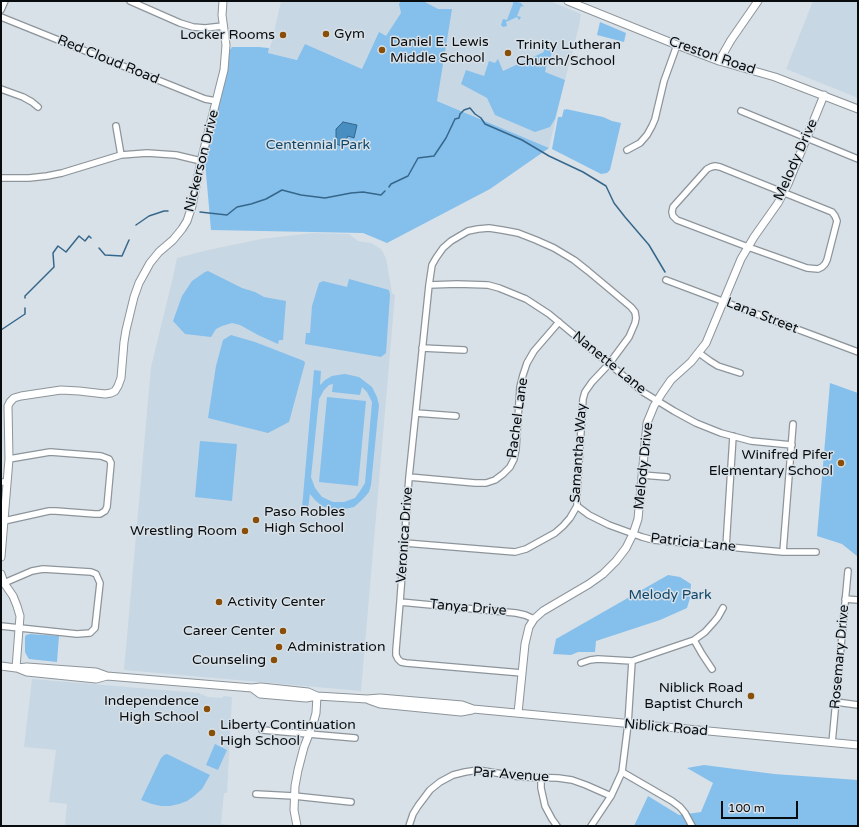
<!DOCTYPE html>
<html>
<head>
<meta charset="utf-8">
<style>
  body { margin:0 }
  #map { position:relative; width:859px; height:827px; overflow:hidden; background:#d8e1e8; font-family:"Varela Round",sans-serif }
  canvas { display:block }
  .frame { position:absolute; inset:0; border:2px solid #090c0e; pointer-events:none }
  .scale { position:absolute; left:721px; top:801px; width:77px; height:18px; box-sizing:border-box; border:2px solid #090c0e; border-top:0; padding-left:5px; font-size:12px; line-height:14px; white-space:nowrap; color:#090c0e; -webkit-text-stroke:3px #d8e1e8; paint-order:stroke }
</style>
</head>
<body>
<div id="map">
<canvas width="859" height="827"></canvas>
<div class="frame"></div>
<div class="scale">100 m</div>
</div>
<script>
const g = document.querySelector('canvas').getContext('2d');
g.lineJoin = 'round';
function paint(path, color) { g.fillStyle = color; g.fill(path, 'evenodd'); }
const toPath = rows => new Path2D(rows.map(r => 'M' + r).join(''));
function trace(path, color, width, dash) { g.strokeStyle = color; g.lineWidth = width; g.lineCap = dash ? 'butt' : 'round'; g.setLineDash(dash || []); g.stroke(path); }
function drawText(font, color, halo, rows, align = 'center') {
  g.font = font + ' "Varela Round",sans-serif'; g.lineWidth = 3; g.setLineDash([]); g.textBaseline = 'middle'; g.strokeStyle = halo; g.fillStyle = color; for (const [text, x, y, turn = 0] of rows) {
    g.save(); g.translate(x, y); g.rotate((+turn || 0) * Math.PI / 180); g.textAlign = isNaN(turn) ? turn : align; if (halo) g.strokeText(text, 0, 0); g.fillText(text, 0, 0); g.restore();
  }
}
const built = toPath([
  [281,1,550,1,581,14,579,26,565,80,549,148,362,69,305,44,298,60,268,53,272,41],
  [813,1,858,1,858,98,786,69],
  [312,233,349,234,358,241,371,243,381,249,386,258,392,293,395,295,361,691,124,670,151,367,173,277,177,258,208,250,261,239],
  [32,679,199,693,208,697,222,698,224,696,232,697,227,793,224,793,221,824,237,826,65,826,67,804,49,802,56,750,24,747]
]);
const green = toPath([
  [401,1,423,1,438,9,452,9,437,101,549,148,490,189,387,243,363,233,211,230,204,150,226,56,232,47,258,47,269,48,268,53,297,60,305,44,362,69,379,32,386,36,401,13,399,4],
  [510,1,514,1,521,3,524,7,521,6,517,16,521,17,520,19,519,20,517,17,506,22,507,26,503,27,501,25,503,19,507,20,513,4,513,2],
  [600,22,626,33,624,42,597,35],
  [542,42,546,46,553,50,549,61,547,63,545,72,565,80,555,119,550,127,535,132,495,115,487,98,461,84,466,70,484,76,489,61,495,63,498,59,503,71,544,52,540,43],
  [564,109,566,110,566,109,603,117,612,121,621,123,610,170,607,173,601,174,552,149,558,117,562,117],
  [208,271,242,288,255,292,264,297,286,301,283,340,279,340,278,344,258,335,240,325,232,323,222,326,216,329,211,337,185,334,173,321,182,296,192,281,205,272],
  [349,279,389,290,390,295,386,353,381,357,305,344,306,333,310,333,312,306,319,283,323,281,347,287],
  [231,335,255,342,304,361,305,363,289,422,268,433,208,418,216,366,223,340],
  [314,370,321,371,320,385,325,380,332,376,338,375,345,374,359,377,372,387,377,397,379,405,371,485,369,492,363,499,354,507,345,509,334,510,322,506,315,500,310,494,308,508,302,508],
  [333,384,332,392,360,395,362,387,367,392,372,402,365,483,360,491,355,498,344,502,333,502,322,497,315,488,311,477,319,399,324,390,329,385],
  [830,383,858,393,858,544,857,556,842,544,817,536],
  [327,397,366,401,358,486,319,482],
  [200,441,237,444,232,501,195,497],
  [668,575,680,577,691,584,690,598,687,608,660,620,596,641,595,652,578,652,571,655,553,654,556,639],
  [30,634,59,636,57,662,29,659,27,656,25,652,25,637,26,635],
  [215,744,227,750,218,770,206,765],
  [167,754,210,775,202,789,194,796,187,801,179,804,170,806,161,806,152,804,141,800,161,758,164,755],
  [704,765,774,774,858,780,858,826,634,826,648,796,679,815,701,812,713,783,687,768]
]);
const water = toPath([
  [343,122,357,125,354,138,348,136,342,146,336,144,336,129,343,122]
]);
const stream = toPath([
  [389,187,391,184,408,176,418,158,434,156,446,138,455,119,459,118,460,114,464,110,470,108,475,114,481,118,485,124,522,140,549,156,583,172,606,186,614,203,625,217,649,245,665,272],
  [200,212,227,215,237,207,251,204,266,199,282,190,301,195,325,198,351,193,363,192,381,195,385,191],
  [136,225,149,216,164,211,168,211],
  [99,248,105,255,122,256,129,240],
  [25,298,25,296,54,267,53,253,58,246,66,252,79,236,85,241,89,236,91,238],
  [1,330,25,314,25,308]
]);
const street = toPath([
  [130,1,180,23,193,27,205,28,223,26],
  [1,10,5,1],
  [1,17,205,99,216,101],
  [1,89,23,97,32,102,38,107],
  [741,111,858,159],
  [116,126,121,155],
  [627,150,640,143,647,135,652,126,655,119,664,81,677,45],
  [715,166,720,167,832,212,835,216,837,221,827,260,825,264,822,267,818,269,807,268,748,247,677,220,673,216,672,212,673,207,707,169,711,167,715,166],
  [1,178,29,178,47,176,62,173,121,155,147,153,176,155,201,161],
  [666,280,858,352],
  [429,285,457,284,488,285,499,288,526,299,549,314,643,392,674,411,696,423,721,433,751,441,792,445],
  [422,348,464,350],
  [699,353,710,361,718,366,740,373],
  [416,413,456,416],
  [642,475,667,477],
  [409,477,475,483,486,483,495,480,503,474,510,467,514,459,516,449,520,387,523,375,527,363,534,351,559,322],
  [1,482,7,482],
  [577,506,589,515,609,525,642,537,653,540,783,552,816,552],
  [4,521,49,511,56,511,95,514,100,514,105,511,107,507,111,463,109,459,101,456,50,452,9,459],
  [405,543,515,552,526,549,555,533,563,526,570,518,577,506,577,494,583,399,585,392,592,382,609,364,629,337,635,323,636,318,635,312,631,307,588,271,574,260,554,248,536,240,518,233,502,230,489,228,478,229,468,231,451,241,443,248,436,258,432,265,429,285,409,477,400,602,396,650,396,655,398,659,401,662,406,663,522,673],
  [726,547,733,436],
  [783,552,793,424],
  [845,599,858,600],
  [400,602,516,613,525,615,534,619],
  [1,626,77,634,90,633,95,628,100,583,96,574,91,572,43,569,32,571,4,583],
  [694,640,702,654,712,669],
  [581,663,590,660,598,659,632,661,694,640,705,632,714,622,718,617,723,608],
  [836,702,858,705],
  [262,730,355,738],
  [832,743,848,571],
  [622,772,672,801,680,807,685,813,692,826],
  [541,778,541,788,545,806,552,819,557,826],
  [256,794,294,796,351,802],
  [409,826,413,814,418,806,430,790,440,782,453,775,465,772,478,770,521,777,558,778,572,780,586,785,611,796],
  [591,826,611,796,622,772,628,724,632,661]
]);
const secondary = toPath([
  [568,1,677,45,719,61,775,77,858,109],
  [719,61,731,40,758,1],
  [1,557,9,459,8,406,10,402,14,398,21,396,61,390,79,391,105,394,111,393,115,391,118,386,121,378,124,342,126,330,134,297,139,283,150,263,159,252,173,240,182,229,187,221,192,206,201,161,224,70,226,45,222,15,223,1],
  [1,574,4,583,13,596,17,606,20,616,16,668],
  [1,666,16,668,27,667,96,672,107,676,252,688,261,687,308,692,317,696],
  [17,668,27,672,96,679,107,676],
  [252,688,260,694,306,698,317,696,367,699,380,698,462,705,473,709,858,745],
  [369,700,380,704,461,712,472,710],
  [518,713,525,644,529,627,534,619,543,611,589,584,603,574,616,561,626,548,633,534,638,519,647,423,654,406,662,393,671,380,691,362,706,343,741,259,754,237,778,203,788,184,824,95],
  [297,826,294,810,295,786,298,770,304,747,313,724,316,713,317,696]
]);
const markers = [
  [326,34,4,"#894e07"],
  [283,35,4,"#894e07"],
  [382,50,4,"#894e07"],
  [508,53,4,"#894e07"],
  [841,463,4,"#894e07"],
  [256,520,4,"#894e07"],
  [245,531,4,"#894e07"],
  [219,602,4,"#894e07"],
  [283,631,4,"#894e07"],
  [279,647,4,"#894e07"],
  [274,660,4,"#894e07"],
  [751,696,4,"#894e07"],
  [207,709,4,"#894e07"],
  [212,733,4,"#894e07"]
];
const poiNames = [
  ["Gym",334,34],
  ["Locker Rooms",275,35,"right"],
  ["Daniel E. Lewis",390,42],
  ["Middle School",390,58],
  ["Trinity Lutheran",516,45],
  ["Church/School",516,61],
  ["Winifred Pifer",833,455,"right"],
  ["Elementary School",833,471,"right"],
  ["Paso Robles",264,512],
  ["High School",264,528],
  ["Wrestling Room",237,531,"right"],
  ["Activity Center",227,602],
  ["Career Center",275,631,"right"],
  ["Administration",287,647],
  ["Counseling",266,660,"right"],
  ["Niblick Road",743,688,"right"],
  ["Baptist Church",743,704,"right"],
  ["Independence",199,701,"right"],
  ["High School",199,717,"right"],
  ["Liberty Continuation",220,725],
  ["High School",220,741]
];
const streetNames = [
  ["Creston Road",712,56,19],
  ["Red Cloud Road",108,60,22],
  ["Melody Drive",796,160,-66],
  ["Nickerson Drive",202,161,-76],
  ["Lana Street",762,316,21],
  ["Nanette Lane",609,363,39],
  ["Rachel Lane",518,418,-82],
  ["Samantha Way",579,453,-86],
  ["Melody Drive",644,466,-84],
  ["Veronica Drive",405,535,-86],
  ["Patricia Lane",693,543,6],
  ["Tanya Drive",468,608,5],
  ["Rosemary Drive",840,657,-85],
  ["Niblick Road",666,728,5],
  ["Par Avenue",511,775,4]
];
const parkNames = [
  ["Centennial Park",318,145],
  ["Melody Park",670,595]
];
paint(built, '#c8d7e4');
paint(green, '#85bfeb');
paint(water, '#498ec0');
trace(water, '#36678b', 1);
trace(stream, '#36678b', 1.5);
trace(street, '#8d959b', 8);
trace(secondary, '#8d959b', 9);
trace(street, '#fff', 5.5);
trace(secondary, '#fff', 7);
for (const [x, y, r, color] of markers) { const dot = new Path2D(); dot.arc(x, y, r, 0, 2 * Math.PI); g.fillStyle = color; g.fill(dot); trace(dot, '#d8e1e8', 1.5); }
drawText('14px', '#090c0e', '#d8e1e8', poiNames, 'left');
drawText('14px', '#090c0e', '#d8e1e8', streetNames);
drawText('14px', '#114669', '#d8e1e8', parkNames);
</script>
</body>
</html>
